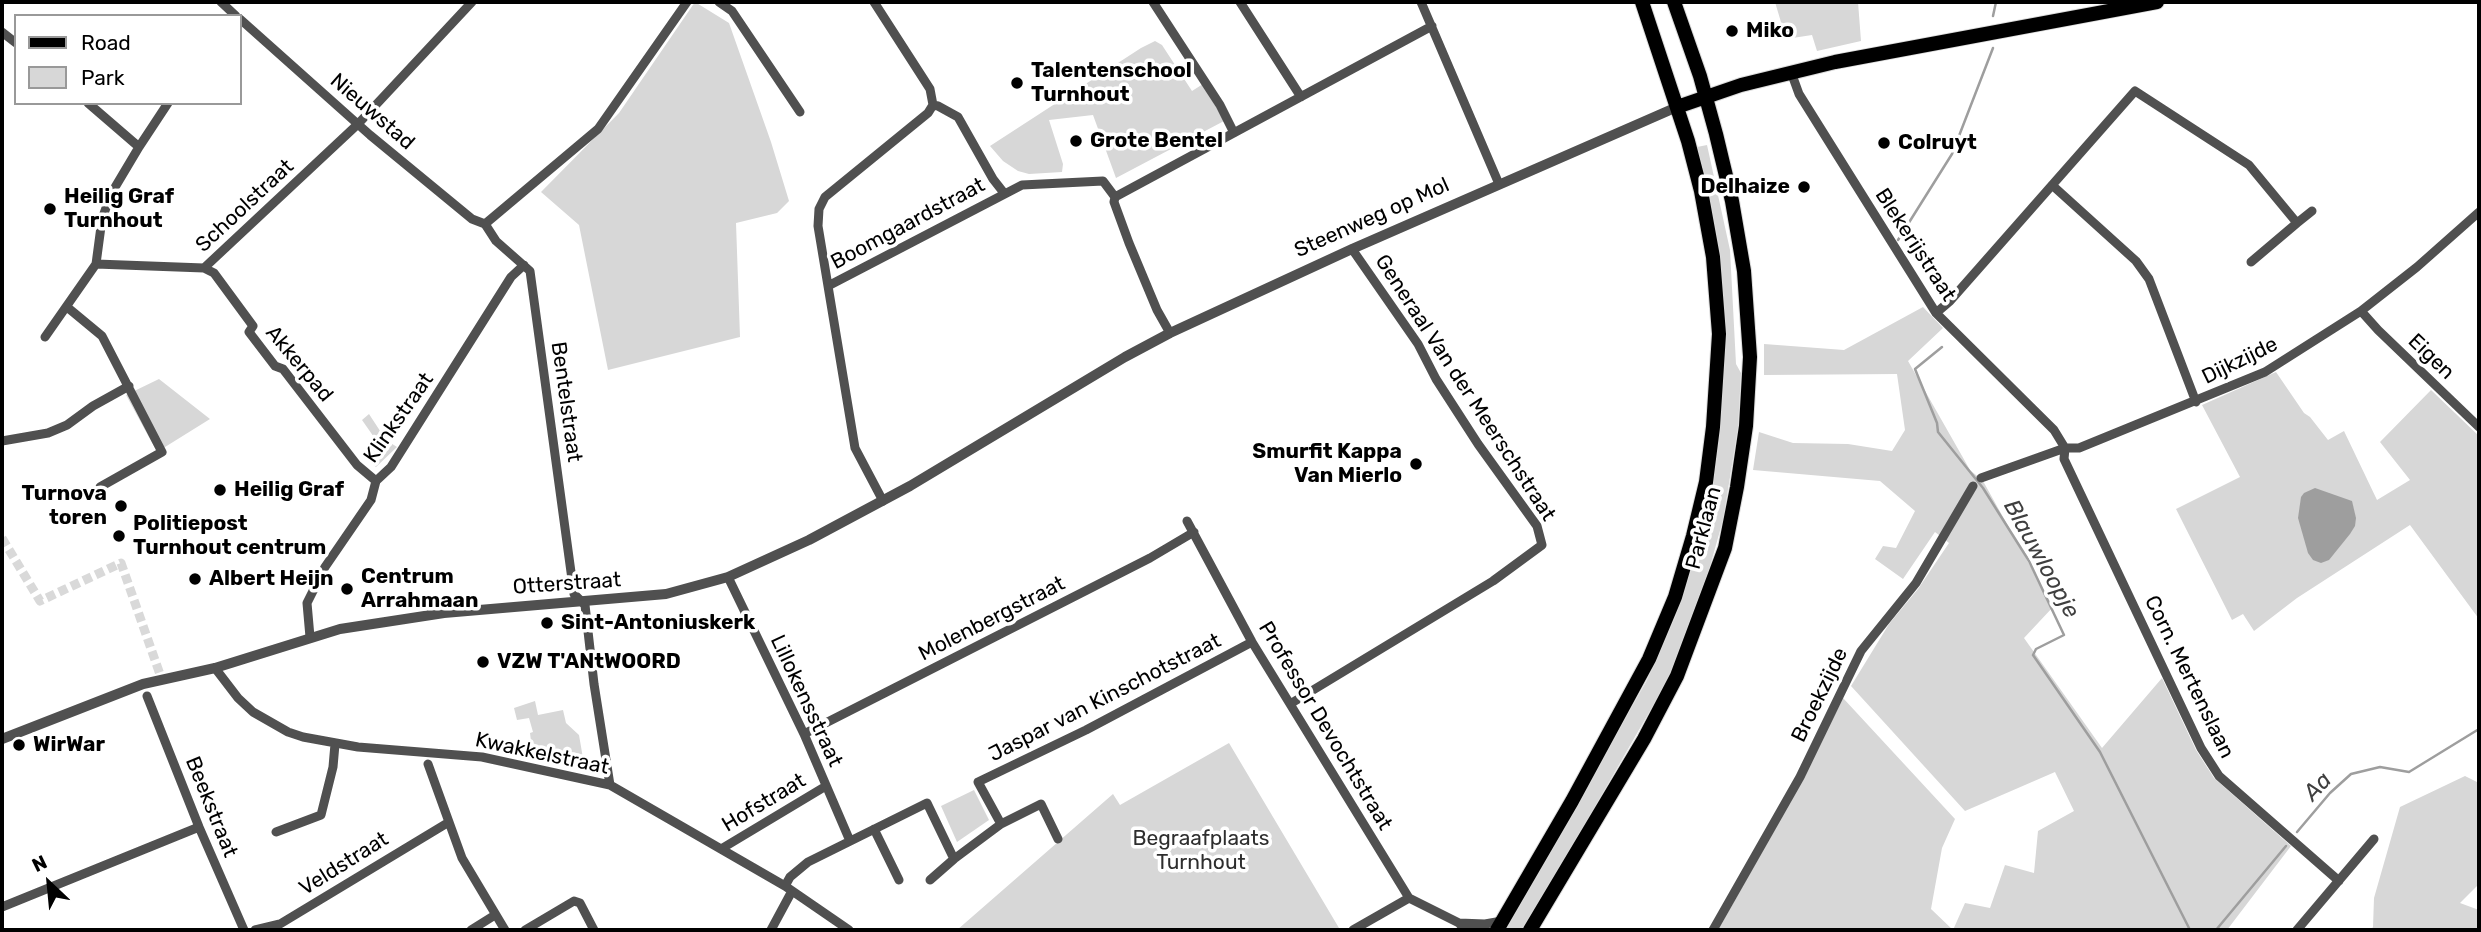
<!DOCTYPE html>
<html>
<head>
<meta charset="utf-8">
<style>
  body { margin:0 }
  #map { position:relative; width:2481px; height:932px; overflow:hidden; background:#fff; font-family:Rubik,sans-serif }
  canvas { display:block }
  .frame { position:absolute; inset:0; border:4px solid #000; pointer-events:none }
  .legend { position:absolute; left:14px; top:14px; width:228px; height:91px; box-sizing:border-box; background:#fff; border:2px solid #999; margin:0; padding:9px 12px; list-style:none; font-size:21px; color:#000 }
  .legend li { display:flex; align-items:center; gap:14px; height:35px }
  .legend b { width:35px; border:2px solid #999 }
  .north { position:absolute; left:14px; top:848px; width:70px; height:70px; -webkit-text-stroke:5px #fff; paint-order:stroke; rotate:334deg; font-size:19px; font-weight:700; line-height:28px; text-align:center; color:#000 }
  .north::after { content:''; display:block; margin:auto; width:24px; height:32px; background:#000; clip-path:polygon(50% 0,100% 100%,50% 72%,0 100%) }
</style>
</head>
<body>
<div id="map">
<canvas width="2481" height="932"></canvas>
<div class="frame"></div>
<ul class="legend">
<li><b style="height:9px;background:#000"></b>Road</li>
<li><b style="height:19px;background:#d7d7d7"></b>Park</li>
</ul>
<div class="north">N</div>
</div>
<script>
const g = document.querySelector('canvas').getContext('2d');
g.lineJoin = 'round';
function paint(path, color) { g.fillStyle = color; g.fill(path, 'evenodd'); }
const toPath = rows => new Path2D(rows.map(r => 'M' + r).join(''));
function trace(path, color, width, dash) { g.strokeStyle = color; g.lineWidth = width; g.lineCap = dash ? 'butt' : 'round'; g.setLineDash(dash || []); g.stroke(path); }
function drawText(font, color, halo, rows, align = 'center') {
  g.font = font + ' Rubik,sans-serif'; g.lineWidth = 7; g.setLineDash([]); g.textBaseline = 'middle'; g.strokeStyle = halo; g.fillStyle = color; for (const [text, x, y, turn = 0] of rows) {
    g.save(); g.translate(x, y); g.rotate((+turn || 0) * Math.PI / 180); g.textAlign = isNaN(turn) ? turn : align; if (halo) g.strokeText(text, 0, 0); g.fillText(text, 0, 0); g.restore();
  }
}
const green = toPath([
  [695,2,729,23,771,142,789,201,777,213,736,223,740,337,608,370,579,225,541,192,619,113],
  [1775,2,1858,2,1861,41,1817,51,1812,35,1786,39],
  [1155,41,1162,45,1192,91,1203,84,1224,121,1116,178,1093,115,1049,120,1063,164,1062,172,1029,174,1018,171,1003,161,990,146,1141,48],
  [1707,145,1730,250,1736,364,1741,373,1738,428,1723,520,1707,577,1674,669,1524,930,1504,930,1646,682,1675,617,1696,555,1710,493,1724,351,1697,147],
  [1923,307,1943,328,1908,361,1970,470,1983,481,2053,607,2024,638,2102,748,2162,678,2196,750,2214,778,2291,846,2227,930,1718,930,1803,779,1843,698,1955,819,1942,848,1931,909,1953,930,1965,903,1990,908,2005,865,2034,873,2038,831,2074,811,2055,772,1965,811,1851,686,1889,624,1918,589,1949,543,1935,532,1903,579,1875,559,1883,546,1896,548,1915,511,1880,481,1753,470,1759,432,1793,443,1848,444,1892,451,1905,430,1897,374,1764,375,1764,344,1844,350],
  [2276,372,2304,413,2310,417,2328,440,2344,431,2377,500,2410,480,2380,442,2431,390,2479,436,2479,619,2410,525,2297,598,2254,631,2243,614,2232,620,2176,509,2240,477,2202,405],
  [159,379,210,419,157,452,126,395],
  [369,414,386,440,397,447,376,467,365,458,372,453,376,440,362,420],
  [535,701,538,715,563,710,566,723,579,735,584,764,574,762,570,766,531,757,532,752,536,746,531,741,530,733,533,732,529,718,517,720,514,708],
  [1229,743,1339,928,1335,930,957,930,1113,794,1120,805],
  [2465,776,2479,783,2479,884,2460,903,2479,910,2479,930,2371,930,2373,927,2374,898,2400,807],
  [974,790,989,820,957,842,941,806]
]);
const water = toPath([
  [2315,488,2352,501,2356,518,2355,526,2350,534,2329,560,2321,563,2313,560,2308,553,2298,518,2301,497,2304,493]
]);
const stream = toPath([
  [1993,16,1996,2],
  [1898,240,1952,154,1993,48],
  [1942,347,1915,369,1937,423,1938,432,1983,488,2029,561,2064,635,2036,649,2033,655,2100,752,2190,930],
  [2297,832,2330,793,2351,774,2380,767,2409,772,2479,729],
  [2216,930,2286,846]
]);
const minorTunnel = toPath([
  [2,538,40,601,121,563,162,680]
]);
const minor = toPath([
  [221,2,236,16],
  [719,2,732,11,800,112],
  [874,2,930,89,933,105,928,113,825,197,819,209,818,226,855,448,883,501],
  [1153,2,1220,105,1234,133],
  [1240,2,1301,97],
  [1421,2,1499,184],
  [240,19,370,135,472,219,485,224],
  [2,32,16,43],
  [1791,72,1799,94,1936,313,2054,430,2065,448,2064,459,2201,748,2219,776,2339,881],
  [88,103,139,147],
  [933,105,938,106,958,117,993,179,1004,193],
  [2052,185,2136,261,2149,279,2196,402],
  [1115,197,1432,26],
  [1115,197,1114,202,1129,243,1157,310,1170,333],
  [485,224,496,241,530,271,574,594,585,605,594,684,610,785],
  [485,224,598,129,687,2],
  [2251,262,2297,223],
  [96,264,204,268,214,273,253,326,249,332,275,366,283,369,357,465,376,481],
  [204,268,358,124,472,2],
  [828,286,1022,185,1103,181,1115,197],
  [67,307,102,336,162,452,100,487],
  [2361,311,2378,330,2479,427],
  [1936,313,1950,301,2135,91,2249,165,2297,223,2312,211],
  [45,337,96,264,102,219,111,194,139,147,168,103],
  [2,441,48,433,67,425,93,406,129,386],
  [1981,478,2065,448,2079,448,2265,372,2361,311,2417,267,2479,212],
  [1187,521,1252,642,1409,898,1459,923,1465,930],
  [728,577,804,734,850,841],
  [310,637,307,603,325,567,371,500,376,481,391,467,511,277,524,265],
  [215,668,238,698,253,712,288,732,303,737,358,747,482,757,610,785,785,886,849,930],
  [147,696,199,827,244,930],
  [1290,704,1493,581,1542,545,1537,526,1478,444,1436,379,1418,344,1352,249],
  [804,734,1150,558,1194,532],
  [428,764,462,858,505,930],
  [1001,824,1041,804,1058,839],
  [874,829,899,880],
  [276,832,321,815,333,767,335,744],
  [721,849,826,786],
  [954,859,1001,824,978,782,1086,730,1252,642],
  [785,886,790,877,808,862,927,803,954,859,930,880],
  [2,907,199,827],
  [1459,923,1485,924,1502,921],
  [255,930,280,924,449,822],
  [471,930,495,915],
  [525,930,574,901,580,903,594,930],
  [771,930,792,891],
  [1353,930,1409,898],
  [1713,930,1800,777,1861,651,1916,583,1973,486],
  [2297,930,2374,839]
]);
const tertiary = toPath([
  [2,739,143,684,215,668,340,629,444,613,666,594,728,577,809,540,910,486,1125,357,1170,333,1352,249,1677,107]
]);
const primary = toPath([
  [1677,107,1741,85,1835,62,2157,2],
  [1497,930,1572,801,1649,659,1675,597,1693,536,1706,482,1713,427,1719,334,1713,257,1701,191,1688,141,1642,2],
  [1530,930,1644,739,1677,676,1725,548,1737,487,1746,426,1750,357,1744,271,1732,201,1716,134,1700,76,1674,2]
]);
const markers = [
  [1732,31,7,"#000"],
  [1017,83,7,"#000"],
  [1076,141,7,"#000"],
  [1884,143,7,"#000"],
  [1804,187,7,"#000"],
  [50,209,7,"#000"],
  [1416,464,7,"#000"],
  [220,490,7,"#000"],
  [121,506,7,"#000"],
  [119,536,7,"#000"],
  [195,579,7,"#000"],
  [347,589,7,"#000"],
  [547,623,7,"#000"],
  [483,662,7,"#000"],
  [19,745,7,"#000"]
];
const poiNames = [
  ["Miko",1746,31],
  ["Talentenschool",1031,71],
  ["Turnhout",1031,95],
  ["Grote Bentel",1090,141],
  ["Colruyt",1898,143],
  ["Delhaize",1790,187,"right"],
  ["Heilig Graf",64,197],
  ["Turnhout",64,221],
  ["Smurfit Kappa",1402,452,"right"],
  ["Van Mierlo",1402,476,"right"],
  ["Heilig Graf",234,490],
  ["Turnova",107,494,"right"],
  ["toren",107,518,"right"],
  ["Politiepost",133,524],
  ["Turnhout centrum",133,548],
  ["Centrum",361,577],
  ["Arrahmaan",361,601],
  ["Albert Heijn",209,579],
  ["Sint-Antoniuskerk",561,623],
  ["VZW T'ANtWOORD",497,662],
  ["WirWar",33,745]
];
const streetNames = [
  ["Nieuwstad",372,112,41],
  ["Schoolstraat",245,206,-43],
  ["Steenweg op Mol",1372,218,-24],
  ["Boomgaardstraat",908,224,-28],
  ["Blekerijstraat",1915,245,57],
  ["Eigen",2431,357,44],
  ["Dijkzijde",2240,361,-26],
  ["Akkerpad",299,364,50],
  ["Generaal Van der Meerschstraat",1465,388,57],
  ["Bentelstraat",566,402,82],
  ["Klinkstraat",399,418,-55],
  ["Parklaan",1704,528,-75],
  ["Otterstraat",567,584,-4],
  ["Molenbergstraat",992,619,-27],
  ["Corn. Mertenslaan",2189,677,64],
  ["Broekzijde",1820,695,-64],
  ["Jaspar van Kinschotstraat",1105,698,-27],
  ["Lillokensstraat",806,701,65],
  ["Professor Devochtstraat",1325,726,59],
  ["Kwakkelstraat",542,754,12],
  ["Hofstraat",764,803,-31],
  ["Beekstraat",211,807,68],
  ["Veldstraat",344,864,-32]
];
const parkNames = [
  ["Begraafplaats",1201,839],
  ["Turnhout",1201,863]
];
const waterNames = [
  ["Blauwloopje",2041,559,61],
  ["Aa",2318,787,-47]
];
paint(green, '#d7d7d7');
paint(water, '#9e9e9e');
trace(stream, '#9e9e9e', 2.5);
trace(minorTunnel, '#d9d9d9', 9, [9, 4.5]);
trace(primary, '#dbdbdb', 16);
trace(minor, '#505050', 9);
trace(tertiary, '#505050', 10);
trace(primary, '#000', 14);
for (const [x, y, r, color] of markers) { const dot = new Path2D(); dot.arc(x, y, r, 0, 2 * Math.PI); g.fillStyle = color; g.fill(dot); trace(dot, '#fff', 2.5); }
drawText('bold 21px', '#000', '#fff', poiNames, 'left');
drawText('21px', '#000', '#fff', streetNames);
drawText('21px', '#2e2e2e', '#fff', parkNames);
drawText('italic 23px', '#3f3f3f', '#fff', waterNames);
</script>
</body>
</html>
